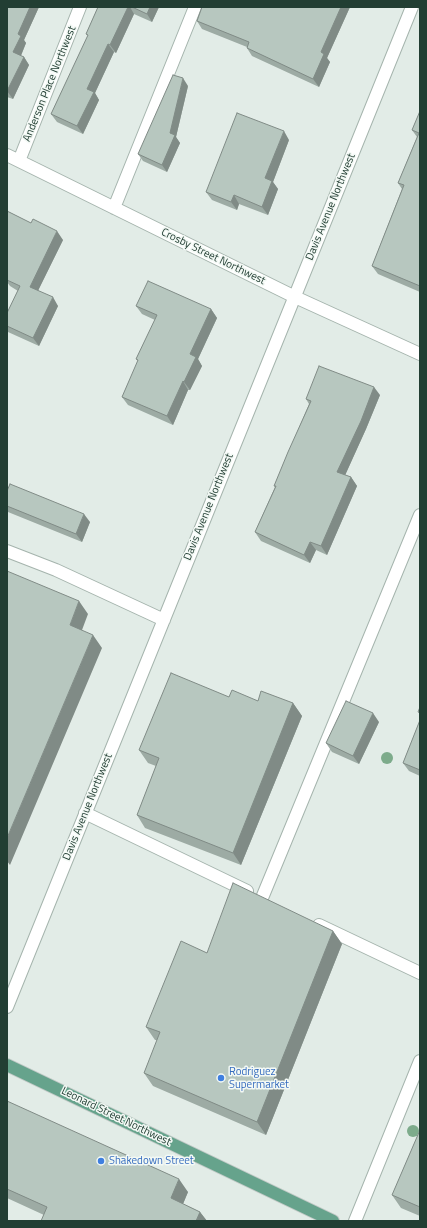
<!DOCTYPE html>
<html>
<head>
<meta charset="utf-8">
<style>
  body { margin:0 }
  #map { position:relative; width:427px; height:1228px; overflow:hidden; background:#e2ece7; font-family:"Titillium Web",sans-serif }
  canvas { display:block }
  .frame { position:absolute; inset:0; border:8px solid #223e33; pointer-events:none }
</style>
</head>
<body>
<div id="map">
<canvas width="427" height="1228"></canvas>
<div class="frame"></div>
</div>
<script>
const g = document.querySelector('canvas').getContext('2d');
g.lineJoin = 'round';
const toPath = rows => new Path2D(rows.map(r => 'M' + r).join(''));
function trace(path, color, width, dash) { g.strokeStyle = color; g.lineWidth = width; g.lineCap = dash ? 'butt' : 'round'; g.setLineDash(dash || []); g.stroke(path); }
function paint(path, color) { g.fillStyle = color; g.fill(path, 'evenodd'); }
function drawText(font, color, halo, rows, align = 'center') {
  g.font = font + ' "Titillium Web",sans-serif'; g.lineWidth = 3; g.setLineDash([]); g.textBaseline = 'middle'; g.strokeStyle = halo; g.fillStyle = color; for (const [text, x, y, turn = 0] of rows) {
    g.save(); g.translate(x, y); g.rotate((+turn || 0) * Math.PI / 180); g.textAlign = isNaN(turn) ? turn : align; if (halo) g.strokeText(text, 0, 0); g.fillText(text, 0, 0); g.restore();
  }
}
const minor = toPath([
  [7,155,295,297,420,354],
  [19,161,80,7],
  [114,208,195,7],
  [7,551,56,570,164,620],
  [85,813,247,891],
  [262,898,420,515],
  [319,925,420,973],
  [7,1007,412,7],
  [355,1221,420,1061]
]);
const major = toPath([
  [7,1065,333,1221]
]);
const trees = [
  [387,758],
  [413,1131]
];
const wall = toPath([
  [7,7,39,7,24,40,26,43,21,56,24,57,29,65,13,99,7,97],
  [98,7,159,7,152,22,134,14,116,53,114,52,95,93,99,100,83,134,57,122,51,114,88,36,86,34],
  [202,7,350,7,327,58,330,62,319,87,252,56,247,48,247,47,202,29,197,21],
  [188,86,176,137,180,143,167,172,143,161,138,154],
  [420,111,420,292,378,274,372,266,402,189,398,183,417,137,412,130],
  [289,140,273,182,278,189,268,215,239,204,237,210,212,200,206,192],
  [7,211,63,240,38,290,58,306,39,346,8,332,7,331,7,313,18,291,10,286,7,282],
  [136,306,211,309,217,318,198,359,202,366,190,390,188,390,173,425,128,405,122,397,138,361,136,359,155,320,142,314],
  [380,395,366,429,345,475,351,477,357,486,327,555,316,550,310,563,261,541,255,532,275,487,274,486,309,404,306,399],
  [7,491,90,522,82,542,8,512,7,512],
  [229,697,258,701,293,703,302,716,241,865,145,828,137,815,156,766,148,763,139,750],
  [420,720,420,776,409,771,403,763],
  [379,722,359,764,332,752,326,743],
  [333,931,342,944,266,1135,153,1086,144,1073,157,1040,155,1040,146,1027,207,953],
  [7,1101,188,1192,183,1204,200,1212,207,1221,41,1221,44,1215,7,1198],
  [420,1130,420,1216,401,1208,392,1195]
]);
const shadedWall = toPath([
  [30,7,39,7,24,40,26,43,19,60,13,52,18,34],
  [128,7,130,7,134,14,116,53,110,45],
  [150,7,159,7,152,22,147,14],
  [341,7,350,7,327,58,330,62,319,87,313,79,321,52],
  [108,44,114,52,95,93,99,100,83,134,77,126,87,89],
  [24,57,29,65,13,99,7,91],
  [183,78,188,86,176,137,180,143,167,172,162,165],
  [284,131,289,140,273,182,278,189,268,215,262,207,265,178],
  [234,195,239,204,237,210,231,202],
  [57,231,63,240,36,295,30,287],
  [53,297,58,306,39,346,33,338],
  [211,309,217,318,198,359,202,366,190,390,184,382,190,354],
  [183,381,188,390,173,425,167,416],
  [374,387,380,395,366,429,343,480,337,472],
  [351,477,357,486,327,555,321,546],
  [84,514,90,522,82,542,76,534],
  [310,542,316,550,310,563,304,555],
  [79,601,88,614,79,638,70,625],
  [93,635,102,648,10,865,7,861,7,838],
  [293,703,302,716,241,865,233,853],
  [373,713,379,722,359,764,353,756],
  [333,931,342,944,266,1135,257,1122],
  [179,1179,188,1192,180,1211,171,1198],
  [200,1212,207,1221,196,1221]
]);
const building = toPath([
  [7,7,30,7,18,34,21,36,13,52,24,57,7,91,7,7],
  [98,7,128,7,110,45,108,44,87,89,94,92,77,126,51,114,88,35,86,34,98,7],
  [132,7,150,7,147,14,132,7],
  [202,7,341,7,321,52,324,54,313,79,247,48,249,42,197,21,202,7],
  [173,75,183,78,170,133,175,135,162,165,138,154,173,75],
  [420,111,420,286,372,266,404,185,398,183,419,133,412,130,420,111],
  [237,113,284,131,265,178,272,181,262,207,234,195,231,202,206,192,237,113],
  [7,211,31,223,33,219,57,231,30,287,53,297,33,338,7,326,7,313,20,286,7,280,7,211],
  [148,281,211,309,190,354,196,357,184,382,183,381,167,416,122,397,138,360,136,359,157,315,136,306,148,281],
  [319,366,374,387,361,421,337,472,351,477,321,546,310,542,304,555,255,532,276,486,274,486,288,452,311,401,306,399,319,366],
  [10,484,84,514,76,534,7,506,7,491,10,484],
  [7,571,79,601,70,625,93,635,7,838,7,571],
  [171,673,229,697,232,690,258,701,261,691,293,703,233,853,137,815,159,758,139,750,171,673],
  [346,701,373,713,353,756,326,743,346,701],
  [420,707,420,713,418,712,420,707],
  [420,720,420,770,403,763,420,720],
  [233,883,333,931,257,1122,144,1073,160,1032,146,1027,181,941,207,953,233,883],
  [7,1101,179,1179,171,1198,200,1212,196,1221,41,1221,47,1207,7,1189,7,1101],
  [420,1130,420,1207,392,1195,420,1130]
]);
const markers = [
  [221,1078,4,"#3f7fe0"],
  [101,1161,4,"#3f7fe0"]
];
const streetNames = [
  ["Anderson Place Northwest",50,84,-68],
  ["Davis Avenue Northwest",331,207,-68],
  ["Crosby Street Northwest",213,257,26],
  ["Davis Avenue Northwest",209,507,-68],
  ["Davis Avenue Northwest",88,807,-68],
  ["Leonard Street Northwest",116,1117,26]
];
const shopNames = [
  ["Rodriguez",229,1072],
  ["Supermarket",229,1085],
  ["Shakedown Street",109,1161]
];
trace(minor, '#a5b4ad', 14);
trace(major, '#c1c9c6', 14);
trace(minor, '#fff', 12);
trace(major, '#66a38c', 12);
g.fillStyle = '#7dab8b';
for (const [x, y] of trees) { g.beginPath(); g.arc(x, y, 6, 0, 2 * Math.PI); g.fill(); }
paint(wall, '#9daba4');
paint(shadedWall, '#808b86');
paint(building, '#b7c7bf');
trace(building, '#808b86', 1);
for (const [x, y, r, color] of markers) { const dot = new Path2D(); dot.arc(x, y, r, 0, 2 * Math.PI); g.fillStyle = color; g.fill(dot); trace(dot, '#f3f9f5', 1.5); }
drawText('11px', '#223e33', '#f3f9f5', streetNames);
drawText('11px', '#366cbe', '#f3f9f5', shopNames, 'left');
</script>
</body>
</html>
